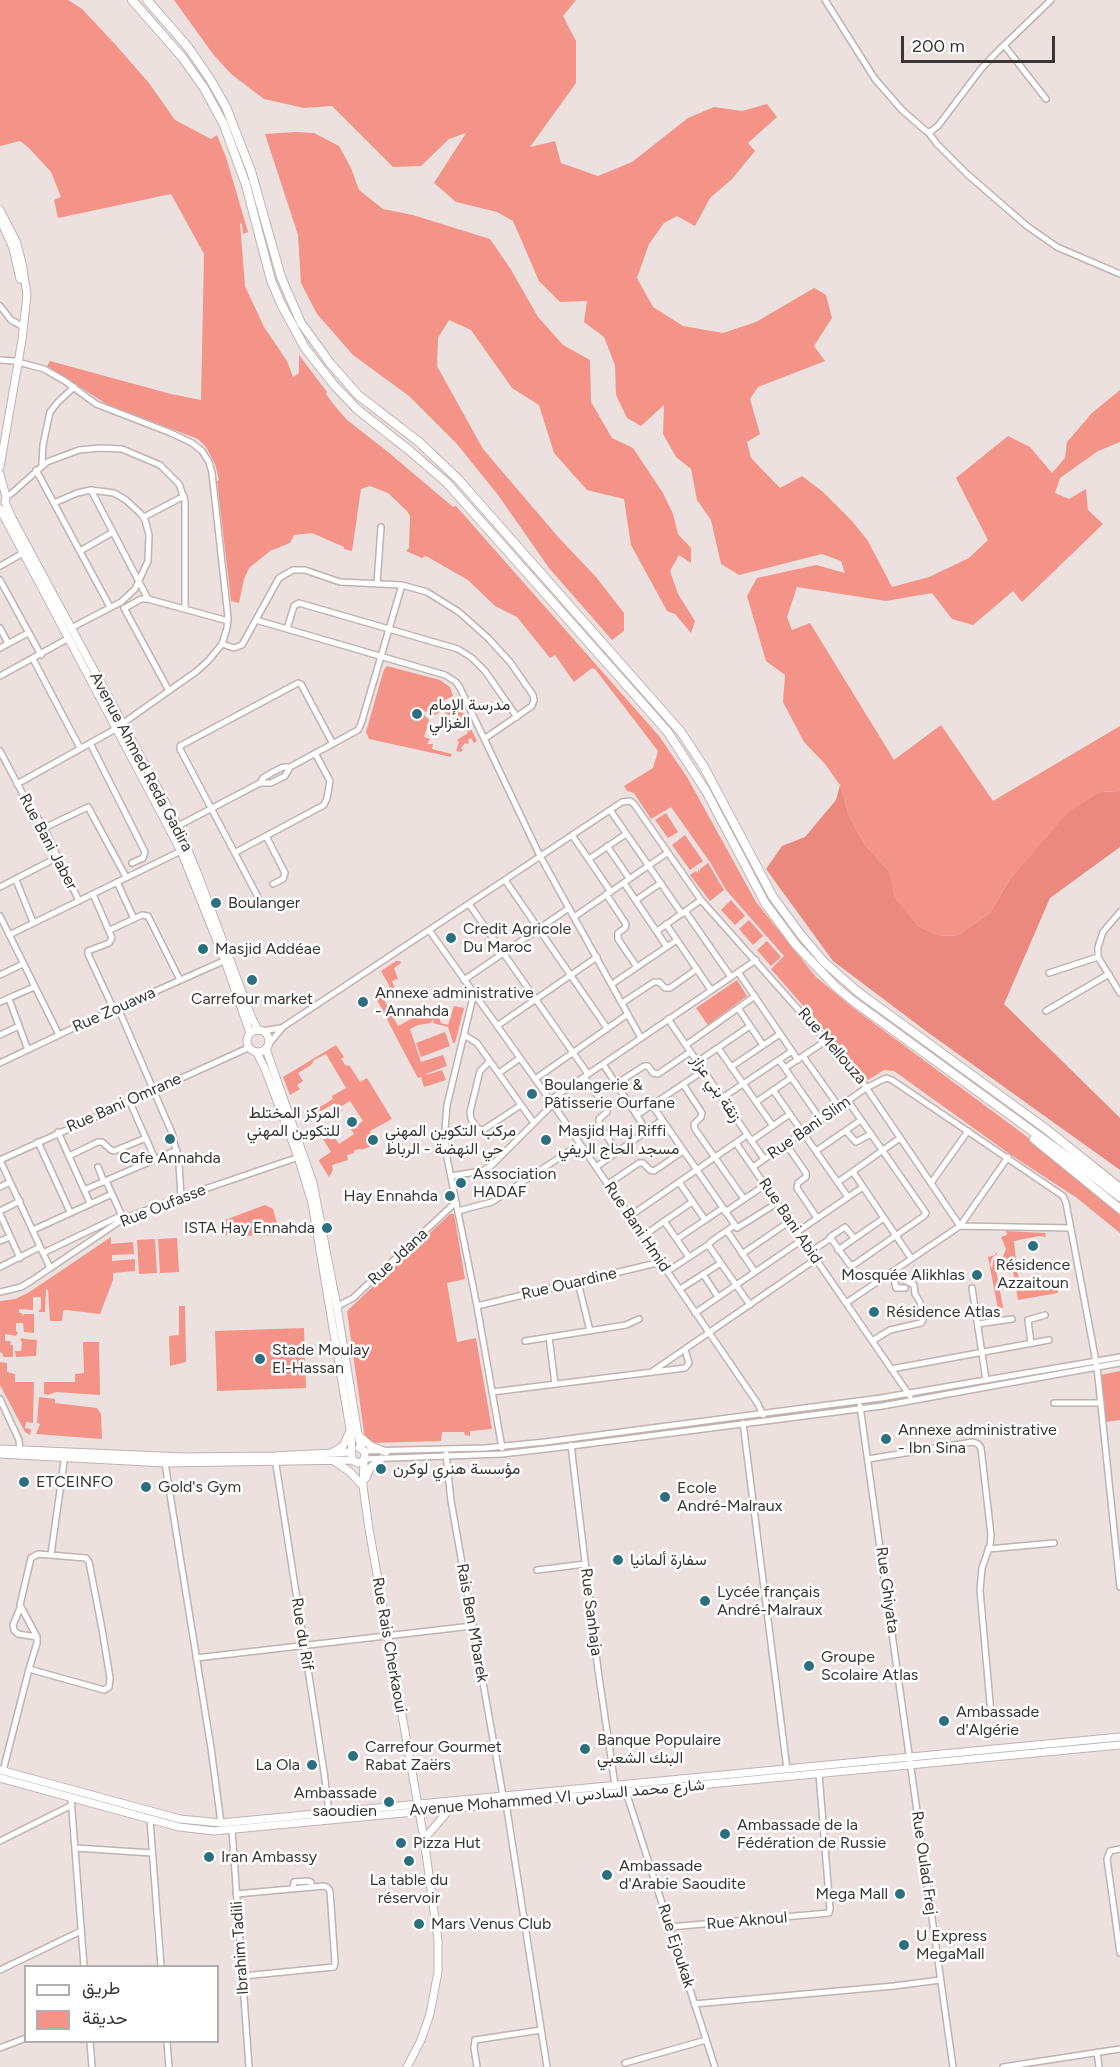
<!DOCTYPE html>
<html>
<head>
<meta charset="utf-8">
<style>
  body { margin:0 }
  #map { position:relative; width:1120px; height:2067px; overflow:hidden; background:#ede1df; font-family:Figtree,Vazirmatn,sans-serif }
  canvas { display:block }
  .legend { position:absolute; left:24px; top:1965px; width:195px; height:78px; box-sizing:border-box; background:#fff; border:2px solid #b0aeae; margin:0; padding:8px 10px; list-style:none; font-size:18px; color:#3a3535 }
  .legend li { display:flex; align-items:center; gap:12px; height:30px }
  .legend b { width:30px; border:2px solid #b0aeae }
  .scale { position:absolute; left:901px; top:36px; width:154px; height:27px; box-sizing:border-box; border:3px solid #3a3535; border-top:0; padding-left:8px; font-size:18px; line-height:21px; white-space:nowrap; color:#3a3535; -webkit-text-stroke:4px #fff; paint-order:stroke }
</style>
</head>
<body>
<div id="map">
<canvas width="1120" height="2067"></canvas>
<ul class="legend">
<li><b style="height:8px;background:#fff"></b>طريق</li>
<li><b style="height:16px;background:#f49388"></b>حديقة</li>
</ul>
<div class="scale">200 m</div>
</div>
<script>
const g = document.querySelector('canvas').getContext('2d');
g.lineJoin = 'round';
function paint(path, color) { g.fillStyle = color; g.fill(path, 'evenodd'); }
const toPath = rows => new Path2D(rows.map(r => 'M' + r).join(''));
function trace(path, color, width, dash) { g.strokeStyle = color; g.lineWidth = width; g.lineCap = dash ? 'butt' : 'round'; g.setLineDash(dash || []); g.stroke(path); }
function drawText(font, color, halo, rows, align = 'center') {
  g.font = font + ' Figtree,Vazirmatn,sans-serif'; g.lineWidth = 5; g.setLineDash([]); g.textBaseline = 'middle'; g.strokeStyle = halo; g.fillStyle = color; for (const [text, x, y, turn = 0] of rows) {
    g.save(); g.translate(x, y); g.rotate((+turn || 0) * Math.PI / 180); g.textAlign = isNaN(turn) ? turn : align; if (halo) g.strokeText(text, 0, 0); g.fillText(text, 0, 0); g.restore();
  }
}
const green = toPath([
  [0,0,68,0,82,9,113,42,149,83,175,120,211,139,217,135,226,157,248,232,243,234,242,224,240,223,245,286,264,327,287,361,293,377,299,373,299,355,327,392,326,394,334,405,347,420,388,452,453,507,456,506,659,736,687,777,756,902,816,977,852,1007,1022,1133,1085,1184,1120,1215,1120,1233,1077,1198,1011,1155,894,1071,884,1070,868,1080,771,969,784,956,726,890,710,862,671,807,651,819,634,793,627,791,624,786,653,768,658,751,595,669,592,668,574,682,555,655,550,658,517,617,495,606,468,580,426,556,422,558,406,551,409,548,410,516,407,511,388,493,370,486,361,489,352,551,344,549,344,547,312,533,294,535,290,543,270,551,249,568,244,579,239,603,231,601,217,481,219,480,215,464,206,447,198,439,108,405,47,366,50,361,171,394,201,400,204,254,171,194,58,218,54,200,61,197,51,172,29,148,20,141,0,146],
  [174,0,576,0,563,16,576,41,576,83,530,147,555,141,561,163,598,176,632,162,688,118,714,107,742,111,767,104,777,117,748,143,755,151,732,179,710,198,695,226,677,216,664,223,649,244,637,278,653,307,683,326,723,333,756,322,814,288,826,295,832,318,814,346,825,361,758,387,750,399,760,434,747,442,751,458,780,488,802,476,823,492,852,521,868,541,892,587,929,577,969,558,988,540,956,478,1008,436,1030,447,1052,473,1065,458,1067,442,1092,413,1120,390,1120,442,1098,451,1060,478,1055,493,1069,499,1086,489,1088,510,1103,524,1022,602,1013,591,973,625,952,619,932,593,886,601,797,587,787,617,792,630,810,623,894,760,941,725,993,801,1120,726,1120,791,1100,792,1039,847,1010,879,990,913,957,936,937,935,918,926,893,897,889,871,865,845,849,816,840,785,825,764,804,742,783,702,785,675,766,661,747,596,757,578,816,565,845,573,841,561,822,554,739,575,721,564,711,520,697,500,691,469,676,457,663,434,664,405,641,426,627,418,616,395,615,365,604,337,584,322,587,301,560,302,539,281,513,221,497,212,456,202,434,183,466,133,449,139,421,166,393,167,332,106,304,108,264,99,231,74,213,54],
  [296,132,314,133,339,146,351,168,359,190,383,209,413,215,490,239,510,268,538,317,563,345,590,360,591,402,612,438,633,448,663,493,673,514,678,534,691,548,691,563,679,555,670,571,678,594,695,621,691,633,675,614,667,611,631,545,624,499,587,490,554,453,539,405,512,388,471,330,449,320,438,338,437,366,483,449,559,538,596,577,624,613,624,631,612,640,549,568,498,495,457,444,409,396,353,355,317,314,301,283,298,235,265,134],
  [387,666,440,680,450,687,453,696,439,703,440,712,432,716,423,710,421,712,429,720,424,737,430,739,427,744,433,744,432,749,452,754,451,757,369,739,366,732,384,669],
  [455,697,477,741,474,743,471,738,468,740,469,743,467,744,465,743,461,748,463,750,461,752,456,751,459,742,457,740,468,733,459,716,455,718,453,712,448,716,442,709,454,703,452,698],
  [666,813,678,832,668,838,655,820],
  [685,835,703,861,690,870,672,845],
  [708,863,724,890,710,901,690,875,696,871,698,873,698,870,700,871,700,869],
  [731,900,745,916,735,925,721,910],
  [749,920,763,936,753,945,739,929],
  [767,941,781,957,771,966,757,950],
  [396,961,400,961,401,963,394,968,398,979,392,981,395,989,382,996,398,1026,411,1019,412,1015,427,1017,438,1014,441,1023,448,1025,454,1006,464,1008,455,1043,453,1043,448,1027,433,1023,433,1018,431,1023,418,1025,410,1029,421,1062,443,1055,447,1066,426,1074,426,1075,442,1070,446,1080,424,1087,421,1077,418,1078,406,1056,374,994,390,987,381,971],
  [737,980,747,996,708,1025,696,1008],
  [445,1032,450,1046,421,1057,416,1043],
  [336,1045,344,1057,341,1059,346,1066,349,1065,360,1082,367,1078,392,1119,370,1131,371,1135,375,1133,378,1144,361,1150,361,1149,354,1150,354,1153,347,1155,348,1160,332,1165,333,1170,329,1177,319,1161,320,1159,331,1152,323,1139,328,1135,331,1140,335,1138,339,1144,354,1134,348,1124,350,1123,353,1128,363,1121,350,1101,340,1107,343,1111,341,1112,335,1103,319,1112,322,1117,317,1120,312,1112,333,1099,332,1096,346,1088,326,1054,314,1060,311,1065,298,1073,303,1081,297,1085,300,1089,290,1095,283,1077],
  [265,1205,273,1209,278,1227,273,1236,222,1235,222,1221],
  [450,1214,454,1214,465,1279,447,1283,457,1342,476,1338,492,1429,470,1431,470,1436,465,1435,464,1432,442,1432,441,1441,370,1443,365,1439,347,1311],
  [1006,1231,1045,1233,1046,1237,1039,1236,1014,1241,1017,1270,1022,1291,1057,1286,1058,1293,1018,1300,1011,1258,1002,1259,1006,1249,1001,1237,1007,1235],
  [111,1237,111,1244,133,1242,134,1254,112,1255,112,1261,135,1259,135,1271,113,1273,113,1280,100,1314,66,1310,63,1311,62,1321,50,1321,48,1290,46,1289,45,1312,39,1312,39,1310,41,1309,41,1297,33,1297,33,1310,19,1309,19,1313,22,1313,22,1316,24,1314,34,1314,34,1333,24,1332,23,1323,16,1323,16,1332,18,1332,16,1336,5,1334,5,1341,11,1341,10,1345,13,1345,13,1357,3,1357,3,1354,0,1352,0,1301,15,1299,28,1293],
  [177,1238,179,1272,160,1273,158,1239],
  [155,1239,157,1273,139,1274,137,1240],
  [996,1252,997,1254,992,1258,990,1265,992,1268,994,1258,1003,1308,998,1309,988,1257,995,1255],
  [179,1306,185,1306,186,1362,170,1366,169,1336,179,1335],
  [304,1328,306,1388,217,1391,215,1331],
  [22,1338,25,1339,37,1340,36,1356,16,1357,15,1351,21,1351,22,1342,20,1340],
  [83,1342,99,1342,100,1395,56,1392,48,1395,44,1394,44,1382,75,1382,75,1374,84,1373],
  [0,1362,7,1363,7,1372,15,1374,15,1382,34,1382,33,1423,26,1422,25,1428,31,1429,30,1435,25,1432,0,1385],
  [1120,1371,1120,1420,1105,1422,1100,1375],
  [39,1397,55,1399,55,1403,97,1408,101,1414,102,1439,36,1434,40,1424,37,1423]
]);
const forest = toPath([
  [840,785,849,816,865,845,889,871,894,897,918,926,937,935,957,936,990,913,1010,879,1069,812,1100,792,1120,791,1120,847,1050,898,1004,1004,1120,1118,1120,1170,926,1031,833,961,766,869,782,846,805,837,836,800]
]);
const minor = toPath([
  [825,0,875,79,902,110,926,131,930,132,938,126,981,69,997,52,1051,0],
  [1004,45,1046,99],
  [928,132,937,144,967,174,1027,226,1057,247,1120,274],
  [0,306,11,320,20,325],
  [0,360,14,361,44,369,65,381,96,404,171,433,192,443,202,451,209,462,212,473,228,617,227,628,222,644,209,660,197,671,112,731,17,784],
  [42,465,43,445,50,412,58,402,74,387],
  [36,470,110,607],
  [91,490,148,599],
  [6,497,12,493,47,462,79,450,101,448,122,449,160,465,179,484,185,501,185,609],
  [54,503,77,493,91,490,114,493,126,500,141,514,145,520,149,535,148,561,135,589,121,602,71,628],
  [144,517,184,496],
  [80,551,113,532],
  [0,566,25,552],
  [0,580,41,655],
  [377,584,381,527],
  [124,608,169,691],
  [125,608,141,599,148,599,228,621],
  [256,620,445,675,456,682,460,688,540,856,641,1038],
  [0,628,8,643],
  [287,629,294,606,299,603,458,649,472,658,485,671,517,717],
  [222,644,234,648,242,645,279,578,293,570,305,570,340,582,402,585,427,592,459,612,488,638,510,662,533,695,534,700,532,706,484,739],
  [0,648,28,633],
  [33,659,80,748],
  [0,676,69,638],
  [90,743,145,852,143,858,132,863],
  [0,751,26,800,44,828,79,901],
  [260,783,271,783,285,776,290,767],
  [610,810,682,914],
  [178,826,260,783,263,778,273,772,283,767,290,767,358,730,361,724,402,585],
  [44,828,88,807,126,877],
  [572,835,611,892],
  [266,836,285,873,283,879,273,884],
  [607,846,629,878],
  [236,852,324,805,327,798,330,781,315,753],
  [589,859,626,834],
  [16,880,33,922],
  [505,880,607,1028],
  [117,882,134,919],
  [624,883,667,947],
  [0,887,58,857],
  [93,894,112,938,109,943,88,951,88,954,114,1010],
  [606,894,626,924,625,928,618,933,618,939,637,967],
  [259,899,180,749,180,746,298,683,301,684,333,744],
  [636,900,661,883],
  [469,904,588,1074],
  [685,911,731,977],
  [1120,912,1103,932,1098,947,1098,957,1120,993],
  [0,916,59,1035],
  [574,917,667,853],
  [666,924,711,990],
  [110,930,142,915,148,916,180,980],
  [429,930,550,1100,758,1404,763,1415],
  [657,931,701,900],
  [9,935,183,850],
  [738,972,798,1060],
  [1049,973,1098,957],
  [0,975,23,964],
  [464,980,569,908],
  [612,984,677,940],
  [474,993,447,1105,445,1129,446,1153,477,1306,502,1448],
  [9,999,28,1050],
  [0,1002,34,987],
  [622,1003,654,982,659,982,665,988,670,988,697,969],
  [118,1008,172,1133,179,1164,181,1197],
  [738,1008,763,1045],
  [1046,1011,1109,974],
  [668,1019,764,1159],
  [497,1026,597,957],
  [261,1031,281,1028],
  [0,1035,19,1026],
  [464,1035,477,1043,534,1123],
  [269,1044,283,1027,622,802,630,801,634,804,701,900,861,1080,960,1226,1008,1157],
  [686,1045,755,996],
  [718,1048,773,1126],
  [803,1056,839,1107],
  [779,1060,821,1120],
  [490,1061,480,1071,470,1112,471,1119,478,1129,483,1130,521,1105],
  [697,1062,750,1026],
  [0,1063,82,1024,228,959],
  [603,1064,647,1131],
  [731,1067,780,1034],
  [785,1068,827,1040],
  [499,1073,520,1058],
  [584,1077,607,1109,607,1112,599,1119,599,1124,617,1152],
  [535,1079,628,1014],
  [616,1084,644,1066,648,1066,653,1073,658,1074,690,1052],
  [683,1084,702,1113,701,1117,694,1124,695,1129,744,1199],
  [773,1090,848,1197],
  [722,1098,792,1051],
  [129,1100,155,1159],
  [550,1100,756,960],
  [848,1101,926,1213,924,1216,855,1264,850,1265,830,1237,845,1227,854,1238],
  [756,1102,791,1078],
  [652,1105,737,1228,777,1203],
  [637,1115,703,1071],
  [846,1131,856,1142,871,1134],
  [58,1132,90,1203],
  [751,1141,790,1114],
  [38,1142,70,1212],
  [736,1143,910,1396],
  [786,1144,806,1173,806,1177,798,1183,797,1188,817,1218],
  [816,1151,861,1120],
  [69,1156,98,1142,102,1142,111,1150,114,1151,146,1138],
  [0,1160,248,1048],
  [0,1160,50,1268],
  [98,1167,104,1182],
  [596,1167,662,1120],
  [753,1167,866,1088,886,1078,892,1080,1063,1196,1066,1203,1097,1367,1120,1587],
  [853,1172,911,1258],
  [451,1176,482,1171,491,1166,553,1104],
  [106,1181,123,1218],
  [679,1182,705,1220],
  [838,1182,900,1138],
  [931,1183,968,1131],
  [608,1184,639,1163,643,1163,650,1170,654,1171,683,1151],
  [0,1187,10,1182],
  [84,1190,177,1150],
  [0,1211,20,1201],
  [458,1211,492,1202,580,1144],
  [725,1212,765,1185],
  [0,1214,20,1258],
  [630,1216,747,1135],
  [664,1221,689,1257],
  [33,1230,112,1194],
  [727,1231,755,1272],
  [797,1232,863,1187],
  [643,1236,692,1202],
  [677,1239,723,1208],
  [0,1241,10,1237],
  [707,1246,713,1240,735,1225],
  [838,1250,884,1218],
  [810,1252,830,1239],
  [43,1253,122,1215],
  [742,1254,790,1221],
  [0,1267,40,1247],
  [668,1271,706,1246,709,1246,750,1305],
  [703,1274,718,1297],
  [893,1274,896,1288,905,1288],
  [578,1282,590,1331],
  [972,1288,986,1380],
  [680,1289,721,1263],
  [0,1292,21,1287,31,1281,123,1219,181,1197,299,1157],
  [846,1303,960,1226,1071,1228],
  [477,1306,661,1262],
  [336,1307,353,1298,456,1202],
  [695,1313,802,1240],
  [978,1324,1012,1319],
  [549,1337,555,1384],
  [525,1341,626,1325,639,1319],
  [872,1341,890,1330,921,1323,923,1320,920,1302,915,1294,914,1285,890,1273],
  [1031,1343,1028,1320,1045,1315],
  [891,1369,1049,1340],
  [653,1371,816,1259],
  [492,1392,685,1368,689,1363,685,1350],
  [0,1399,19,1440,20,1453],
  [1054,1403,1101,1403],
  [860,1406,953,2067],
  [743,1423,787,1769],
  [571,1445,598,1670,615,1785],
  [364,1451,485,1448,545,1442,881,1398,1120,1357],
  [446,1454,451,1501,503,1796],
  [275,1458,324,1772,329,1812],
  [364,1459,502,1454,571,1446,882,1406,1120,1363],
  [868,1459,973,1442,978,1444,981,1448,991,1535,990,1545,982,1568,980,1590,991,1714],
  [165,1463,211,1748,221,1823],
  [988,1549,1054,1543],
  [51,1554,65,1455],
  [537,1570,585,1564],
  [20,1608,13,1625,14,1630,18,1634,37,1637],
  [196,1658,472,1626],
  [3,1771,29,1669,37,1643,37,1637,20,1605,31,1558,38,1554,86,1558,89,1562,102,1629,110,1678,109,1687,104,1690,29,1669],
  [626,1792,715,2067],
  [71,1798,84,1966],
  [506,1803,547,2067],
  [150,1820,161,1966],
  [232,1830,249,2067],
  [0,1841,72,1805],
  [76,1848,152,1853],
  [1120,1849,1110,1851,1107,1859,1120,1953],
  [293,1889,294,1882,308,1881,311,1882,311,1887],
  [236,1894,324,1886,327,1887,330,1891,335,1963,334,1967,243,1976],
  [669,1927,829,1913,830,1909,819,1774],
  [0,1970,81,1931],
  [694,2004,894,1986,940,1980],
  [90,2042,92,2067],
  [167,2042,169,2067],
  [0,2048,26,2038],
  [1097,2052,1099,2067],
  [625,2063,706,2040],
  [477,2067,474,2048,475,2040,541,2030],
  [1003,2067,1120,2049]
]);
const major = toPath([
  [0,210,16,241,22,263,27,295,22,340,0,467],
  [0,219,13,248,20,279],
  [0,474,6,497,5,502,12,518,178,826,197,872,251,1016,258,1030],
  [0,509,181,851,225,961,250,1033],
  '247 1041a11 11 0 1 1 22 0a11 11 0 1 1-22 0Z',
  [266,1049,313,1183,337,1307,359,1440,362,1449],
  [257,1053,265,1069,298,1157,312,1203,351,1435,352,1460],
  [358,1435,371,1446,386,1452],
  [0,1449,184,1457,274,1456,351,1452],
  [333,1452,343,1446,350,1431],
  [0,1454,165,1463,352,1460,358,1463,363,1461,365,1456,364,1451,359,1448],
  [364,1460,363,1486,369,1529,424,1839,438,1940,438,1972,430,2014,421,2040,407,2067],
  [334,1461,350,1472,363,1486],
  [366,1478,370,1468,381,1459],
  [0,1770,180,1819,221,1823,1120,1737],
  [0,1778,179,1827,214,1831,1120,1745],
  [424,1839,450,1809]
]);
const highway = toPath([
  [132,0,182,57,204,88,224,125,246,185,271,280,281,304,305,348,334,385,358,410,410,451,447,483,667,731,706,791,765,903,796,945,835,986,853,1001,1072,1160,1120,1197],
  [147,0,188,47,210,79,226,107,251,171,281,277,301,323,330,363,358,395,419,442,458,479,681,732,704,767,773,897,801,935,824,962,858,992,1046,1129,1120,1188],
  [1034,1139,1120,1209]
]);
const markers = [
  [417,714,6,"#2c7080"],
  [216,903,6,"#2c7080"],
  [451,938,6,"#2c7080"],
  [203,949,6,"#2c7080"],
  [252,980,6,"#2c7080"],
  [363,1002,6,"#2c7080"],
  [532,1094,6,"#2c7080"],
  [352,1122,6,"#2c7080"],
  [170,1139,6,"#2c7080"],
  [373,1140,6,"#2c7080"],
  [546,1140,6,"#2c7080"],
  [461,1183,6,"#2c7080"],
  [450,1196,6,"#2c7080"],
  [327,1228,6,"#2c7080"],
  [1033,1246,6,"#2c7080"],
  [977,1275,6,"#2c7080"],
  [874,1312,6,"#2c7080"],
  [260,1359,6,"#2c7080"],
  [886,1439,6,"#2c7080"],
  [381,1469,6,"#2c7080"],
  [24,1482,6,"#2c7080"],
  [146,1487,6,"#2c7080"],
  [665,1497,6,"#2c7080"],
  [618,1560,6,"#2c7080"],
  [705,1601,6,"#2c7080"],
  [809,1666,6,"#2c7080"],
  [944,1721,6,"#2c7080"],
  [585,1749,6,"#2c7080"],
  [353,1756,6,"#2c7080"],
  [312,1765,6,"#2c7080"],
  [389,1802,6,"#2c7080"],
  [725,1834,6,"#2c7080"],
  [401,1843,6,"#2c7080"],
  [209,1857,6,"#2c7080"],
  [409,1861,6,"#2c7080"],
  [607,1875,6,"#2c7080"],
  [900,1894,6,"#2c7080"],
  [419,1924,6,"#2c7080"],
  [904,1945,6,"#2c7080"]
];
const poiNames = [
  ["مدرسة الإمام",429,705],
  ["الغزالي",429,723],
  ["Boulanger",228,903],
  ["Credit Agricole",463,929],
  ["Du Maroc",463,947],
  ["Masjid Addéae",215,949],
  ["Annexe administrative",375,993],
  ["- Annahda",375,1011],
  ["Carrefour market",252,999,"center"],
  ["Boulangerie &",544,1085],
  ["Pâtisserie Ourfane",544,1103],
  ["المركز المختلط",340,1113,"right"],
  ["للتكوين المهني",340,1131,"right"],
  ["مركب التكوين المهني",385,1131],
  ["حي النهضة - الرباط",385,1149],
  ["Masjid Haj Riffi",558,1131],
  ["مسجد الحاج الريفي",558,1149],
  ["Cafe Annahda",170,1158,"center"],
  ["Association",473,1174],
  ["HADAF",473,1192],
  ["Hay Ennahda",438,1196,"right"],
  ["ISTA Hay Ennahda",315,1228,"right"],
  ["Résidence",1033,1265,"center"],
  ["Azzaitoun",1033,1283,"center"],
  ["Mosquée Alikhlas",965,1275,"right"],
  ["Résidence Atlas",886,1312],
  ["Stade Moulay",272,1350],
  ["El-Hassan",272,1368],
  ["Annexe administrative",898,1430],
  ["- Ibn Sina",898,1448],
  ["مؤسسة هنري لوكرن",393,1469],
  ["ETCEINFO",36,1482],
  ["Gold's Gym",158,1487],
  ["Ecole",677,1488],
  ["André-Malraux",677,1506],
  ["سفارة ألمانيا",630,1560],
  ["Lycée français",717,1592],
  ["André-Malraux",717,1610],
  ["Groupe",821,1657],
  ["Scolaire Atlas",821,1675],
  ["Ambassade",956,1712],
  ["d'Algérie",956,1730],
  ["Banque Populaire",597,1740],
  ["البنك الشعبي",597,1758],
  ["Carrefour Gourmet",365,1747],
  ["Rabat Zaërs",365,1765],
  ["La Ola",300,1765,"right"],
  ["Ambassade",377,1793,"right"],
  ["saoudien",377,1811,"right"],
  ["Ambassade de la",737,1825],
  ["Fédération de Russie",737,1843],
  ["Pizza Hut",413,1843],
  ["Iran Ambassy",221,1857],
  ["Ambassade",619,1866],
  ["d'Arabie Saoudite",619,1884],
  ["La table du",409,1880,"center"],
  ["réservoir",409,1898,"center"],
  ["Mega Mall",888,1894,"right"],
  ["Mars Venus Club",431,1924],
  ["U Express",916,1936],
  ["MegaMall",916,1954]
];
const streetNames = [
  ["Avenue Ahmed Reda Gadira",141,762,62],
  ["Rue Bani Jaber",48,842,62],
  ["Rue Zouawa",114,1010,-24],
  ["Rue Mellouza",832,1046,49],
  ["زنقة بني عزاز",716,1089,56],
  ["Rue Bani Omrane",124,1103,-24],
  ["Rue Bani Slim",809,1128,-35],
  ["Rue Oufasse",163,1206,-22],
  ["Rue Bani Abid",790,1221,56],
  ["Rue Bani Hmid",637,1227,56],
  ["Rue Jdana",398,1257,-43],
  ["Rue Ouardine",569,1284,-13],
  ["Rue Ghiyata",887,1590,82],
  ["Rue Sanhaja",591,1612,83],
  ["Rais Ben M’barek",472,1623,80],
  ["Rue du Rif",302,1634,81],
  ["Rue Rais Cherkaoui",389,1645,80],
  ["Avenue Mohammed VI شارع محمد السادس",557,1798,-5],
  ["Rue Oulad Frej",924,1863,82],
  ["Rue Aknoul",747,1921,-5],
  ["Rue Ejoukak",676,1946,72],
  ["Ibrahim Tadili",240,1948,-94]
];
paint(green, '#f49388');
paint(forest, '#eb897e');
trace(minor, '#beb3b1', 8);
trace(major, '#beb3b1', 9);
trace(highway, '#beb3b1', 10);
trace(minor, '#fff', 5);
trace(major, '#fff', 7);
trace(highway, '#fff', 8);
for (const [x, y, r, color] of markers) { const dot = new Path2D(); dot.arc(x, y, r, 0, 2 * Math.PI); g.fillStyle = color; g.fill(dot); trace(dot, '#fff', 2); }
drawText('16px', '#3a3535', '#fff', poiNames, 'left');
drawText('16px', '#3a3535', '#fff', streetNames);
</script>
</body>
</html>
